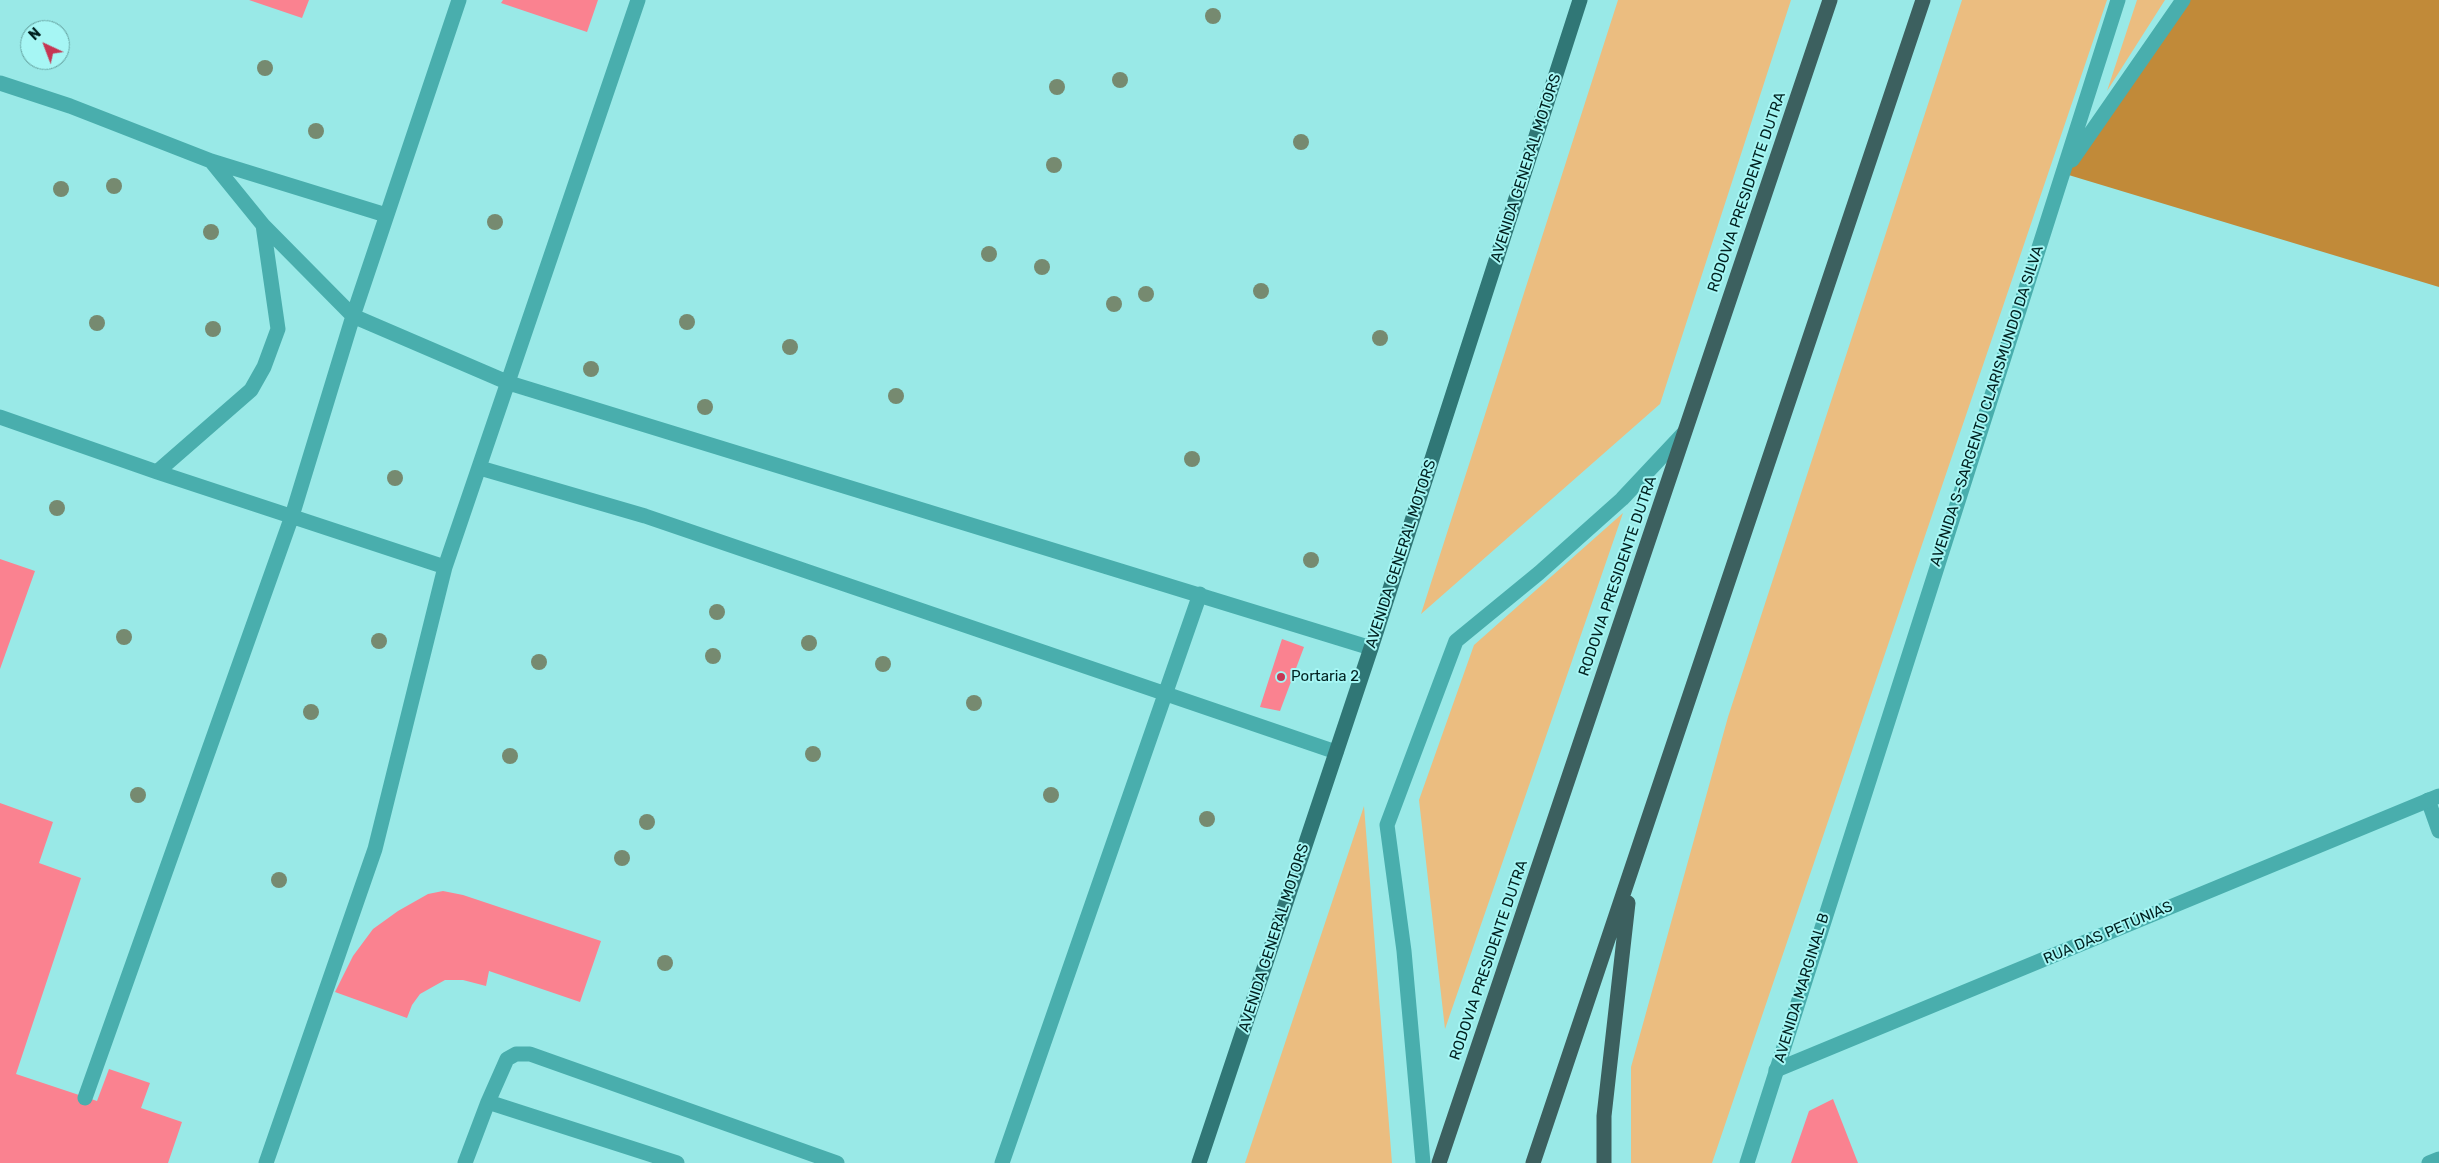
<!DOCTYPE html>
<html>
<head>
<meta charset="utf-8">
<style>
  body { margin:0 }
  #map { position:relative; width:2439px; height:1163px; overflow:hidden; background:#99e9e7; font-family:Rubik,sans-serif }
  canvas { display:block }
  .north { position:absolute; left:20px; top:20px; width:50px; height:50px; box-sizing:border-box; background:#a6f6f4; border:1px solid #64a19f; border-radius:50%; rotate:317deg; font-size:14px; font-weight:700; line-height:20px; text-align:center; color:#002120 }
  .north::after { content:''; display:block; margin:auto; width:18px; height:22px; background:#c63653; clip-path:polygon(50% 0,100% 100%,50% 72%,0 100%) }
</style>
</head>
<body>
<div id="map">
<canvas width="2439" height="1163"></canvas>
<div class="north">N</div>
</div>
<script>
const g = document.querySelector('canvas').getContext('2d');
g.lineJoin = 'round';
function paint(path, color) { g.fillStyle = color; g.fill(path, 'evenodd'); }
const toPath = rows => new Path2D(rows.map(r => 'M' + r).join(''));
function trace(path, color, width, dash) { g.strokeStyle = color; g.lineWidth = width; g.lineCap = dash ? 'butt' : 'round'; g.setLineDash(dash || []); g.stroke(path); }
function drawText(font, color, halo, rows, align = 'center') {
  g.font = font + ' Rubik,sans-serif'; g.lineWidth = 4; g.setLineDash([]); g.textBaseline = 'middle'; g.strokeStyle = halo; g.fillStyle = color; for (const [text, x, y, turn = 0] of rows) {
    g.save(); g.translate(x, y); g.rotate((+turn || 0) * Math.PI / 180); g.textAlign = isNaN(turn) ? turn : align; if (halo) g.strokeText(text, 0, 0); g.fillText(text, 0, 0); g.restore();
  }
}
const green = toPath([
  [1618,0,1791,0,1660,404,1421,614],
  [1962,0,2107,0,1712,1163,1631,1163,1631,1067,1728,717],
  [2137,0,2165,0,2107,91],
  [1623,513,1445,1029,1419,800,1474,645],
  [1364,806,1392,1163,1245,1163]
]);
const forest = toPath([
  [2183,0,2439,0,2439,287,2062,173]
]);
const building = toPath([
  [249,0,309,0,302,18],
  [503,0,598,0,587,32,501,3],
  [0,559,35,571,0,669],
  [1282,639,1304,647,1280,711,1260,707],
  [0,803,53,822,39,863,81,878,16,1074,97,1101,109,1069,150,1083,141,1108,182,1122,168,1163,0,1163],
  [443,891,463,895,601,941,580,1002,489,971,486,986,463,980,445,980,436,985,420,994,412,1005,407,1018,335,992,353,956,373,929,398,911,428,894],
  [1833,1099,1858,1163,1791,1163,1809,1111]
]);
const service = toPath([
  [0,83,70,106,211,161,263,225,353,316,509,383,1371,648],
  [211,161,386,215],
  [0,417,157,472,445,567],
  [480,468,645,516,1336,752],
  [157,472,251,390,264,367,278,329,263,225],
  [2428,800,2439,831],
  [85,1098,292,516,353,316,459,0],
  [488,1102,507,1059,516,1054,530,1054,837,1163],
  [266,1163,375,849,445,567,638,0],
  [465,1163,488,1102,677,1163],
  [1002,1163,1200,594],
  [1423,1163,1404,951,1387,825,1456,641,1539,573,1622,499,1684,433]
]);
const minor = toPath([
  [1776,1070,2439,796],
  [2429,1163,2439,1159]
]);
const tertiary = toPath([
  [2072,160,2183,0],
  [1747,1163,2118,0]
]);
const primary = toPath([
  [1199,1163,1371,648,1580,0]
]);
const motorway = toPath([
  [1439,1163,1830,0],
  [1533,1163,1923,0],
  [1604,1163,1604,1116,1628,903]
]);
const trees = [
  [1213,16],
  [265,68],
  [1120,80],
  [1057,87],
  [316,131],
  [1301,142],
  [1054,165],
  [114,186],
  [61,189],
  [495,222],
  [211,232],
  [989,254],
  [1042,267],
  [1261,291],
  [1146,294],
  [1114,304],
  [687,322],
  [97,323],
  [213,329],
  [1380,338],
  [790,347],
  [591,369],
  [896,396],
  [705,407],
  [1192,459],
  [395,478],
  [57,508],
  [1311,560],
  [717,612],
  [124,637],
  [379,641],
  [809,643],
  [713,656],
  [539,662],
  [883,664],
  [974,703],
  [311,712],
  [813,754],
  [510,756],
  [138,795],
  [1051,795],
  [1207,819],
  [647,822],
  [622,858],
  [279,880],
  [665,963]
];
const markers = [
  [1281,677,5,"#c63653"]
];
const streetNames = [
  ["AVENIDA GENERAL MOTORS",1526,168,-72],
  ["RODOVIA PRESIDENTE DUTRA",1747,192,-71],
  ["AVENIDA S-SARGENTO CLARISMUNDO DA SILVA",1987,406,-72],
  ["AVENIDA GENERAL MOTORS",1401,554,-72],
  ["RODOVIA PRESIDENTE DUTRA",1618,576,-71],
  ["RUA DAS PETÚNIAS",2108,933,-23],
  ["AVENIDA GENERAL MOTORS",1274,938,-72],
  ["RODOVIA PRESIDENTE DUTRA",1489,960,-71],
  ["AVENIDA MARGINAL B",1802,988,-73]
];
const poiNames = [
  ["Portaria 2",1291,677]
];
paint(green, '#ebbd80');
paint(forest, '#c18a39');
paint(building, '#fa8290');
trace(service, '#49aead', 15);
trace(minor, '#49aead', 15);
trace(tertiary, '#49aead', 15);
trace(primary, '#307776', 15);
trace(motorway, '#3c605f', 15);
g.fillStyle = '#768a70';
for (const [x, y] of trees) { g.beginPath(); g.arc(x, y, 8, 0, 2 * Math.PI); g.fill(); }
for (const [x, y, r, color] of markers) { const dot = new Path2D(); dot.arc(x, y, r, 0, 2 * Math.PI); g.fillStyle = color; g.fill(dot); trace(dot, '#a6f6f4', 2); }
drawText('15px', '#002120', '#a6f6f4', streetNames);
drawText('15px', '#002120', '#a6f6f4', poiNames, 'left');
</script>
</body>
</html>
